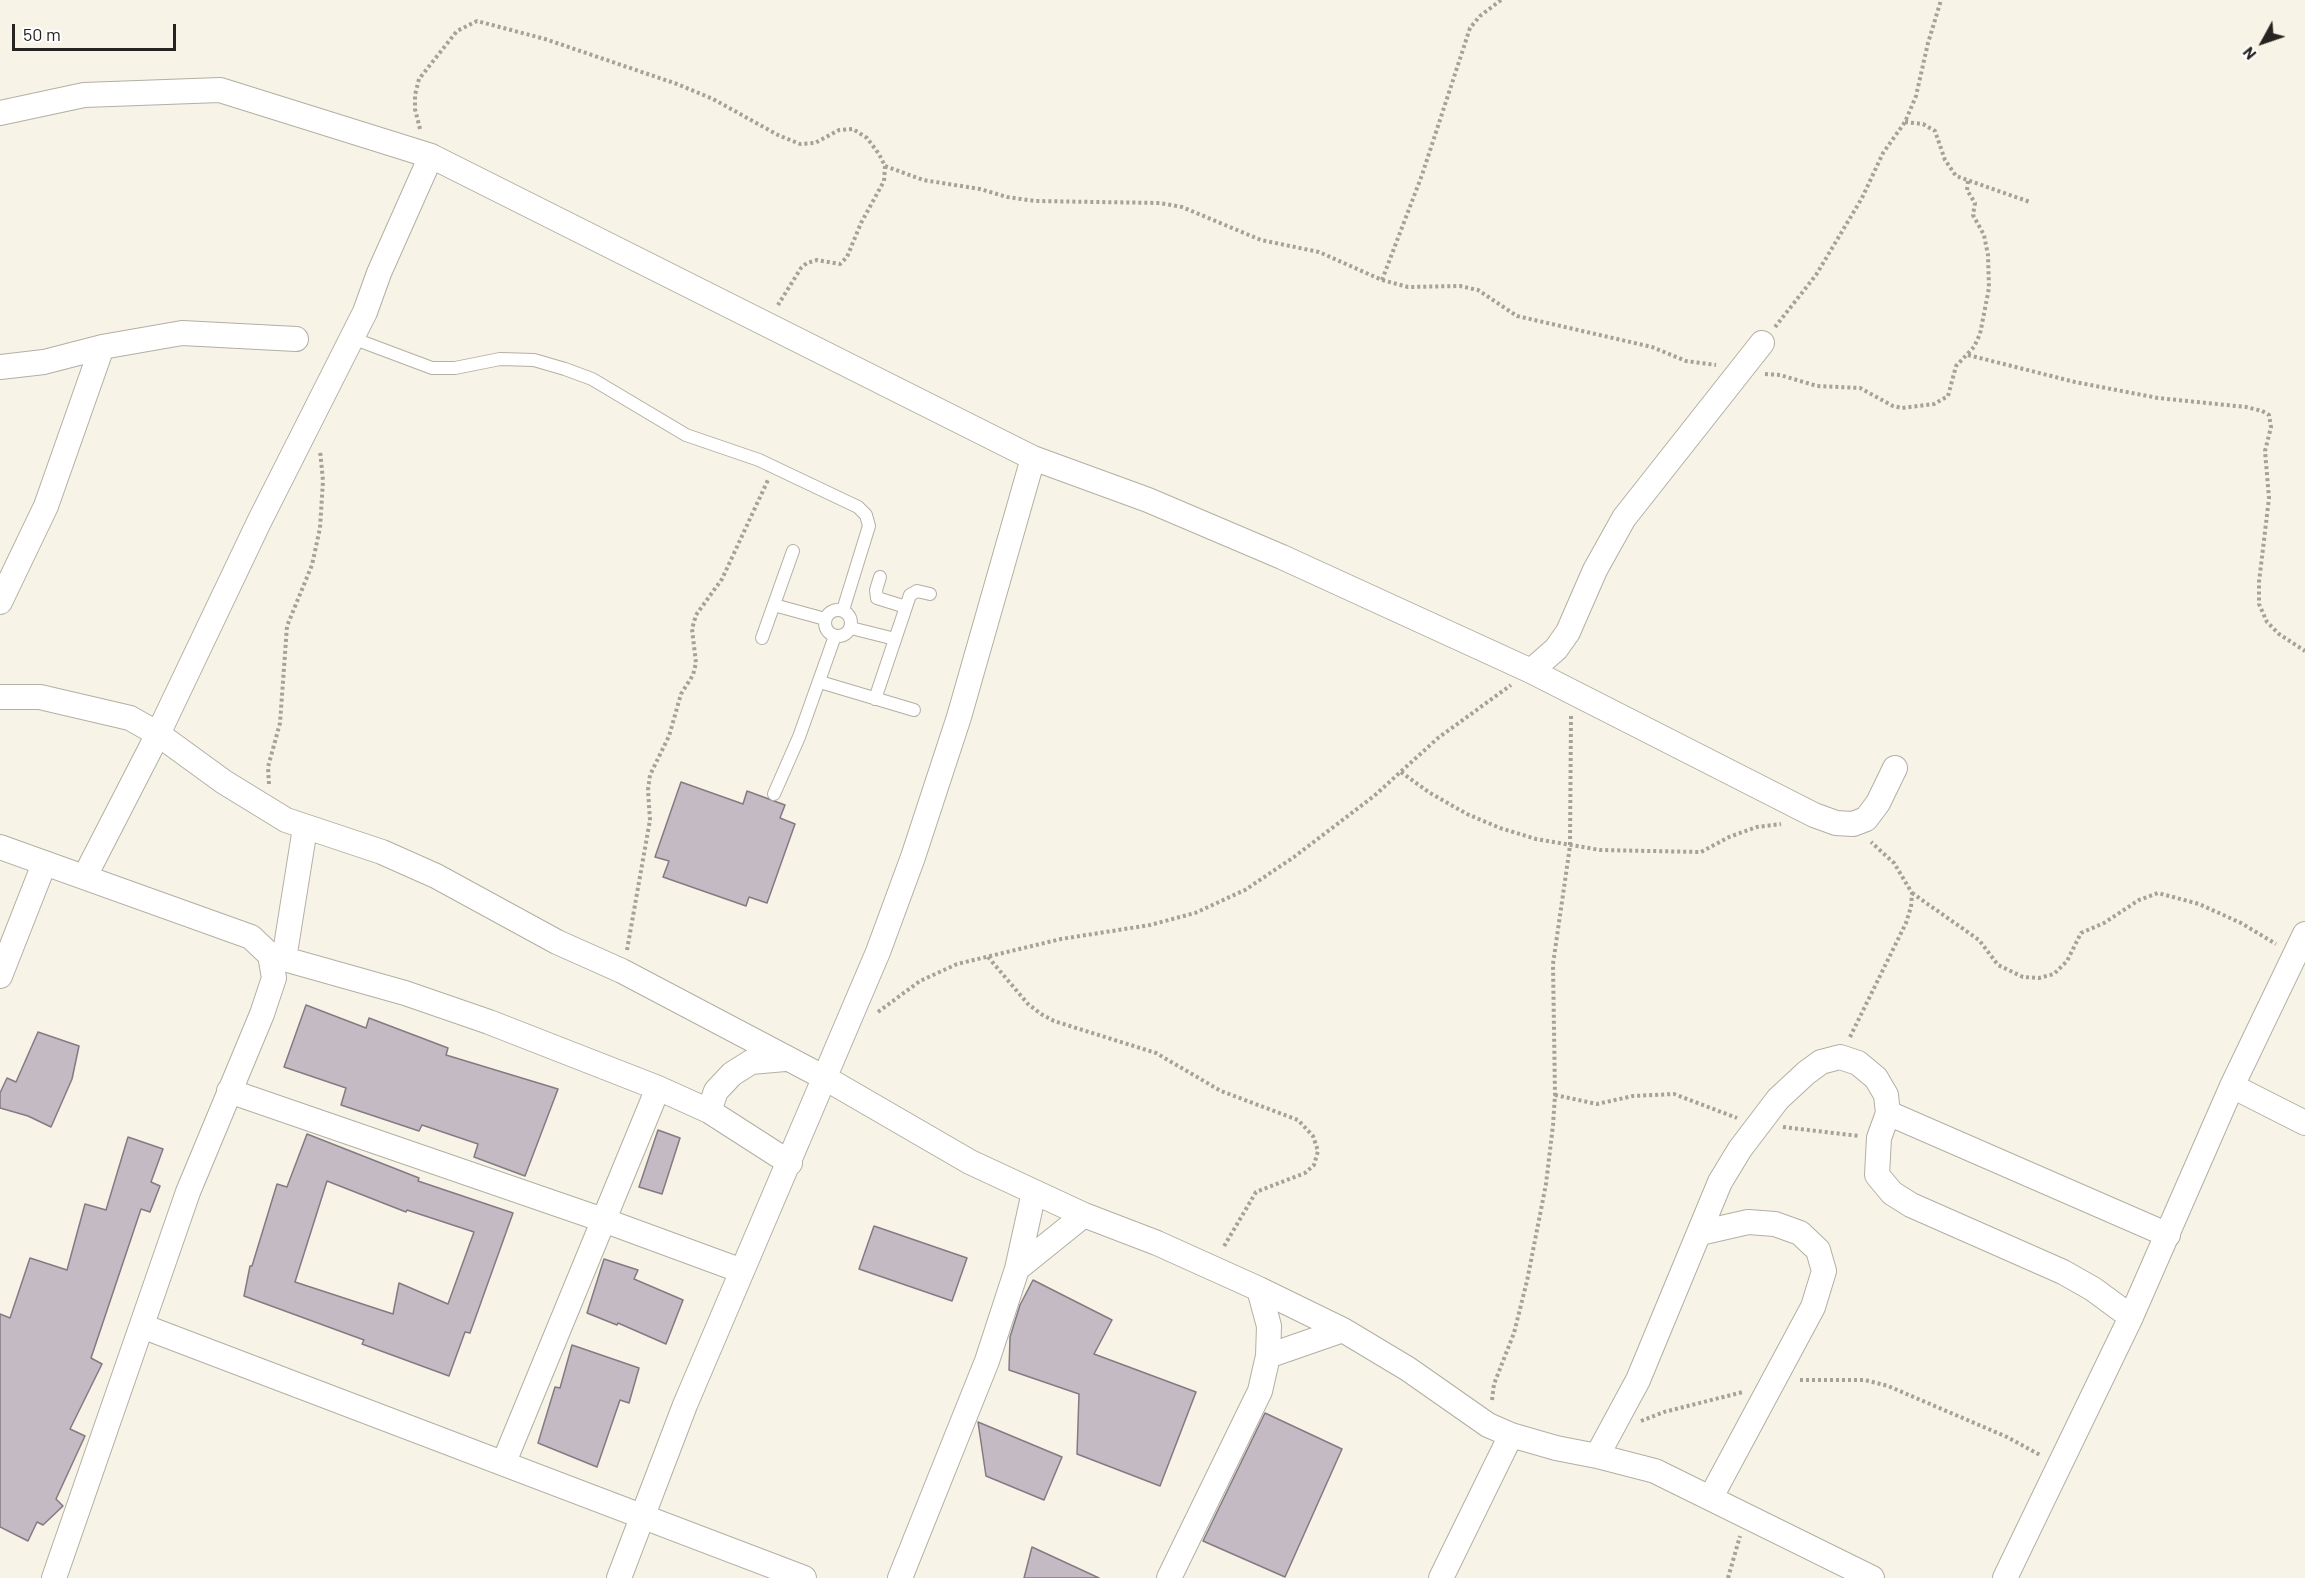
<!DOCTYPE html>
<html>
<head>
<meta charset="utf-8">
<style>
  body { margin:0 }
  #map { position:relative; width:2305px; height:1578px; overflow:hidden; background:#f7f3e6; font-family:Barlow,sans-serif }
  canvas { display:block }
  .north { position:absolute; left:2233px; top:12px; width:60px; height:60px; -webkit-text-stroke:4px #fff; paint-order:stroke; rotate:230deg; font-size:16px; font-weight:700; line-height:24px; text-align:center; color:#262420 }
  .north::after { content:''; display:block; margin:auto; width:21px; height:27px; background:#262420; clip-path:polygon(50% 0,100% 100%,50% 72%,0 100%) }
  .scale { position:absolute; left:12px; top:24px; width:164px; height:27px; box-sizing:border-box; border:3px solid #262420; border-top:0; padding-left:8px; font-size:18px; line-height:21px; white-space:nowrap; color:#262420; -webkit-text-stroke:4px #fff; paint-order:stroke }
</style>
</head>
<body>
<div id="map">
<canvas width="2305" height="1578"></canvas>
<div class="north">N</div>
<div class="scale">50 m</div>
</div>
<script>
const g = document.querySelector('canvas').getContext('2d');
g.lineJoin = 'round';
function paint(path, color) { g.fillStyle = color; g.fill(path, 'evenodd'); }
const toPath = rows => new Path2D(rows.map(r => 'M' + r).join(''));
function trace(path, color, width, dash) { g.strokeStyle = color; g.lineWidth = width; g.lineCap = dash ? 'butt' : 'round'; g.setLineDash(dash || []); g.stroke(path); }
const building = toPath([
  [681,782,743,804,747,791,785,805,780,818,795,824,767,903,749,897,746,906,663,877,669,861,655,857,681,782],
  [306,1005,366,1028,369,1018,448,1048,446,1055,558,1089,525,1176,474,1157,478,1144,422,1125,419,1131,341,1105,346,1088,284,1067,306,1005],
  [38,1032,79,1046,72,1079,51,1127,28,1116,0,1108,0,1093,7,1078,16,1082,38,1032],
  [658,1130,680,1138,662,1194,639,1187,658,1130],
  [307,1134,419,1178,418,1181,513,1213,470,1333,465,1332,449,1376,362,1344,364,1340,244,1296,250,1266,252,1266,277,1184,287,1187,307,1134],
  [327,1181,406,1212,407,1210,474,1232,448,1304,399,1283,393,1314,295,1282,327,1181],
  [128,1137,163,1149,151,1182,160,1186,150,1212,141,1209,91,1358,102,1364,70,1429,85,1436,56,1499,63,1506,43,1525,37,1522,28,1541,0,1527,0,1314,10,1318,30,1258,67,1270,85,1204,106,1210,128,1137],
  [874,1226,967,1258,952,1301,859,1269,874,1226],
  [604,1259,638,1270,634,1279,683,1300,666,1344,618,1323,617,1325,587,1313,604,1259],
  [1033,1280,1112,1320,1094,1354,1196,1392,1160,1486,1077,1454,1079,1394,1009,1370,1010,1337,1020,1305,1033,1280],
  [572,1345,639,1368,629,1403,620,1400,597,1467,538,1443,555,1387,560,1388,572,1345],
  [1265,1413,1342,1449,1285,1577,1203,1541,1265,1413],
  [978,1422,1062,1457,1044,1500,986,1476,978,1422],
  [1032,1547,1099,1578,1024,1578,1032,1547]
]);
const path = toPath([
  [1905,122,1923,124,1935,131,1945,160,1956,176,2030,202],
  [420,129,415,109,415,95,419,79,457,31,477,21,545,39,677,84,713,99,778,135,800,144,815,143,839,130,853,129,867,138,879,154,885,166,884,181,861,223,847,257,840,264,817,260,807,263,801,268,778,305],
  [885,166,923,180,980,189,1007,197,1035,201,1160,203,1182,207,1261,240,1319,252,1382,280,1408,287,1460,286,1478,290,1517,316,1652,347,1686,361,1716,365],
  [1382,280,1422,175,1470,28,1480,16,1501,0],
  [1775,327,1816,275,1862,198,1883,153,1905,122,1916,96,1928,43,1941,0],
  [1968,355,2075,382,2158,398,2246,407,2262,411,2269,415,2271,427,2265,451,2269,498,2259,582,2259,604,2267,622,2279,634,2305,651],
  [1765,374,1780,375,1817,386,1860,388,1893,406,1902,408,1934,404,1948,396,1956,366,1974,347,1980,334,1989,288,1988,255,1984,235,1973,215,1975,203,1967,190,1968,181],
  [1401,772,1430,793,1467,814,1500,828,1536,839,1600,850,1701,852,1729,837,1757,827,1781,824],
  [269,784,268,767,280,723,287,626,312,565,320,528,323,481,320,450],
  [1912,893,1979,940,1998,965,2023,977,2039,978,2054,974,2067,961,2081,933,2104,923,2139,900,2158,893,2199,904,2241,923,2276,944],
  [627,950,650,820,648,790,650,775,669,736,681,694,693,675,696,663,692,629,696,615,722,579,768,480],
  [988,957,1028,1004,1041,1014,1054,1021,1156,1053,1221,1091,1298,1120,1313,1136,1318,1151,1314,1165,1305,1173,1256,1192,1223,1248],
  [878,1012,920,981,957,964,1061,939,1150,925,1195,913,1245,890,1294,857,1374,796,1438,738,1511,685],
  [1850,1037,1906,923,1911,907,1912,893,1894,863,1871,842],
  [1555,1095,1597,1104,1633,1096,1674,1094,1737,1118],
  [1783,1127,1859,1136],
  [1800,1380,1865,1380,1888,1386,2007,1437,2040,1455],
  [1492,1400,1494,1384,1514,1333,1527,1281,1546,1184,1553,1125,1555,1095,1553,964,1570,846,1571,715],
  [1641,1421,1664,1412,1743,1392],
  [1728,1578,1740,1536]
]);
const lane = toPath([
  [352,338,432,368,455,368,500,359,534,360,565,369,592,379,686,435,759,460,858,507,866,515,869,526,843,610],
  [880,577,876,590,877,598,906,607],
  [774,605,825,619],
  '825 623a13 13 0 1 1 26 0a13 13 0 1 1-26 0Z',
  [851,628,895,639],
  [762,638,793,551],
  [820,682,914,710],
  [875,699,910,595,917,591,930,594],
  [774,794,799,737,835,636]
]);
const street = toPath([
  [0,113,84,95,220,90,431,156,1033,458,1148,500,1282,557,1531,671,1814,815,1836,823,1853,824,1866,819,1878,803,1895,768],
  [0,367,44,362,102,347,182,333,296,339],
  [0,602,46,506,102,347],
  [1531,671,1556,649,1568,632,1595,570,1624,518,1762,343],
  [0,697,40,697,130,718,158,734,224,782,286,820,382,852,436,876,557,942,622,971,825,1078,970,1162,1084,1215,1157,1243,1259,1289,1343,1330,1408,1369,1488,1425,1511,1435,1556,1448,1597,1456,1655,1471,1872,1578],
  [0,847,251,937,270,955,274,978,262,1014,188,1192,54,1578],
  [85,876,158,734,259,522,365,312,379,273,431,156],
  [270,955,405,993,489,1022,658,1088,709,1111,790,1163],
  [284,959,305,828],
  [0,976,44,864],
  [2232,1086,2305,1123],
  [229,1091,606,1221,742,1271],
  [709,1111,716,1091,732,1074,751,1062,785,1059],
  [1888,1113,2168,1235],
  [1700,1233,1748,1222,1775,1224,1800,1233,1818,1250,1824,1271,1813,1307,1711,1497],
  [1017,1269,1084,1215],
  [142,1326,804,1578],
  [1268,1356,1343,1330],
  [1597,1456,1638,1380,1720,1182,1740,1149,1778,1099,1806,1073,1821,1062,1840,1057,1858,1063,1876,1078,1886,1095,1888,1113,1879,1138,1877,1175,1892,1193,1911,1205,2063,1272,2093,1289,2131,1317],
  [504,1462,658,1088],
  [619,1578,685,1405,878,952,913,857,959,717,1033,458],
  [900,1578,987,1361,1017,1269,1034,1192],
  [1169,1578,1260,1391,1268,1356,1269,1326,1259,1289],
  [1441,1578,1511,1435],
  [2005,1578,2131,1317,2232,1086,2305,934]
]);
paint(building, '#c4bac3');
trace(building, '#847a83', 1.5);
trace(lane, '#b2afa3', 14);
trace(street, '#b2afa3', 26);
trace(path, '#a5a299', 4, [3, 3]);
trace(lane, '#fff', 12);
trace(street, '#fff', 24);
</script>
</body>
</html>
